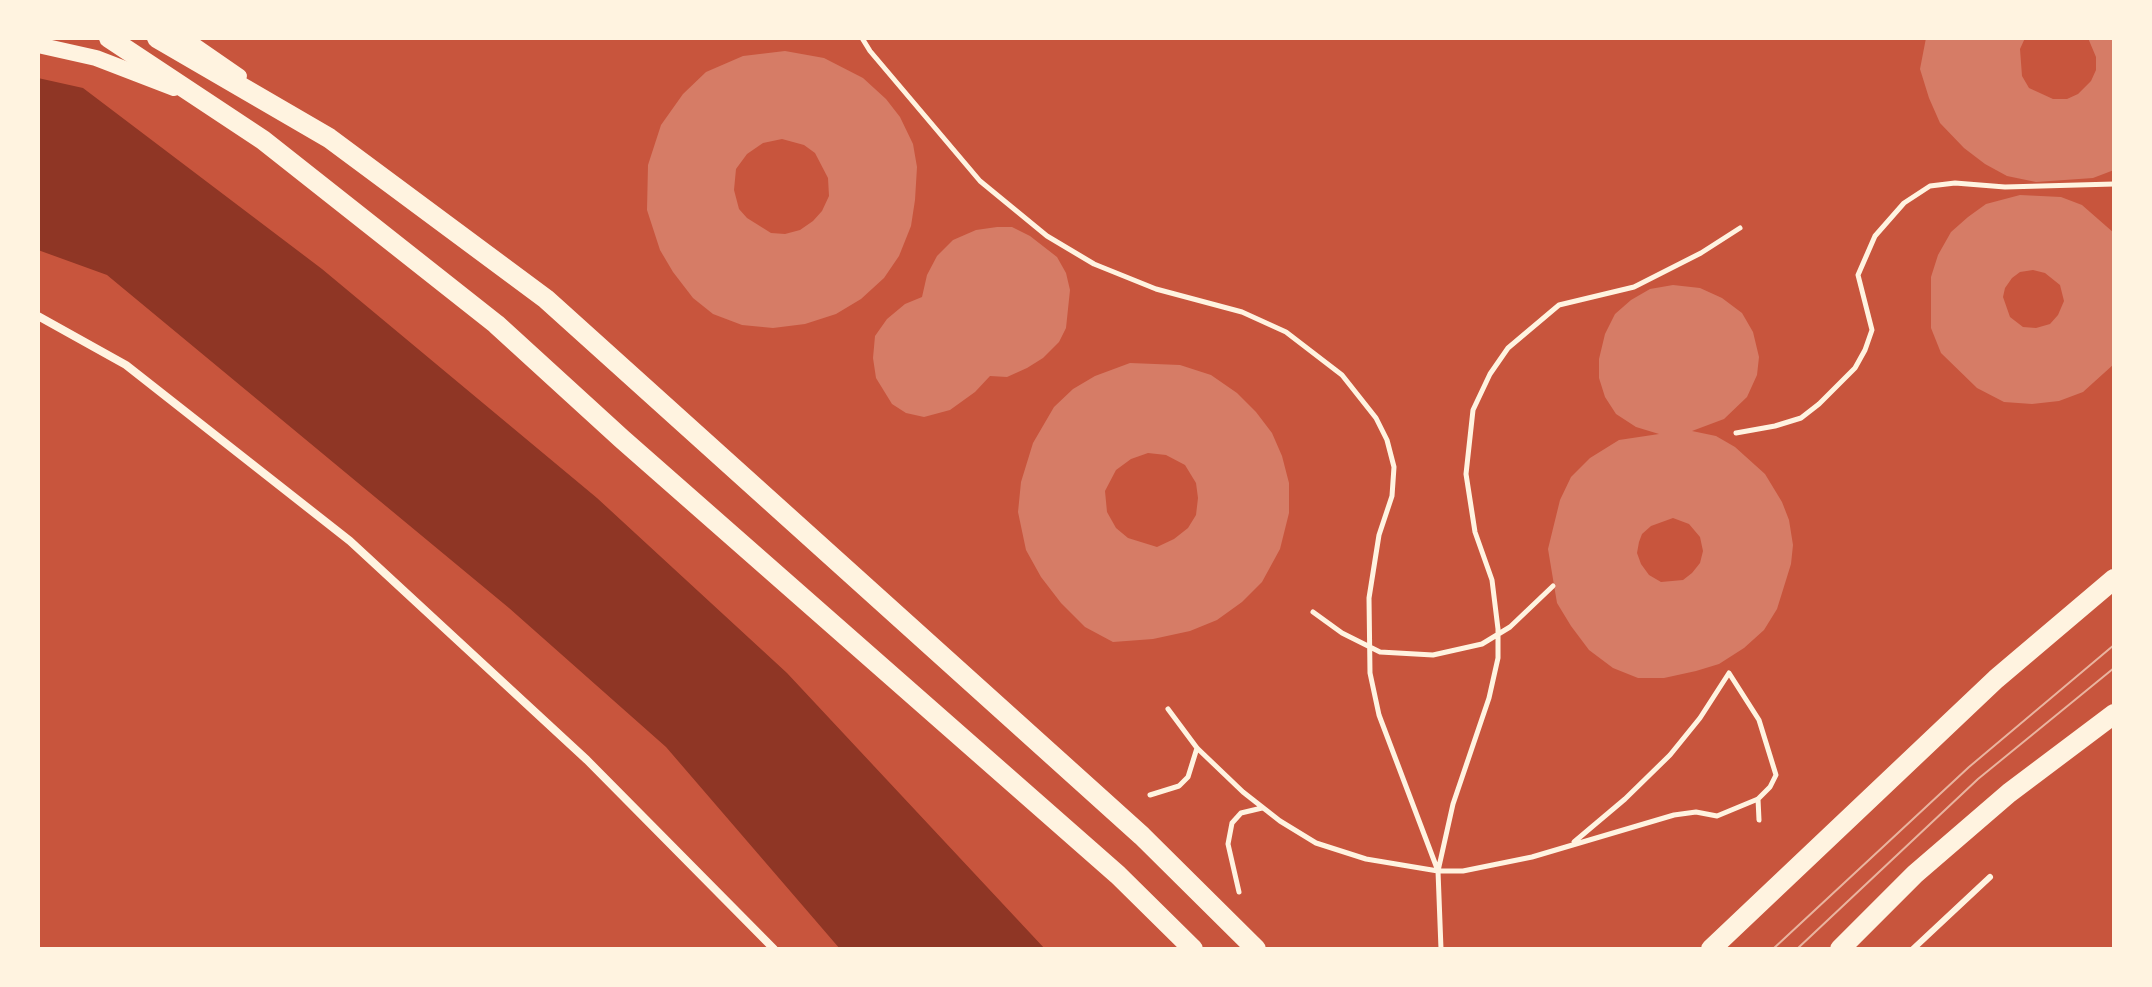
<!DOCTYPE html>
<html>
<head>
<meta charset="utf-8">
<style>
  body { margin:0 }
  #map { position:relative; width:2152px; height:987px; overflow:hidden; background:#c8553d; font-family:"Libre Baskerville",serif }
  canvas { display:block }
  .frame { position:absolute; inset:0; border:40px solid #fff3e0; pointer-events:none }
</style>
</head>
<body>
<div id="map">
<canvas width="2152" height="987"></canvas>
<div class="frame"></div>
</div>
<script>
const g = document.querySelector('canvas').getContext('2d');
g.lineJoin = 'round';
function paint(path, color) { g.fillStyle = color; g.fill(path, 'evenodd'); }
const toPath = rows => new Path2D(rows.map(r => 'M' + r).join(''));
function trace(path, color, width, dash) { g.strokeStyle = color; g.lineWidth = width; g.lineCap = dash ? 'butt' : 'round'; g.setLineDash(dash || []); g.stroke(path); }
const water = toPath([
  [38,78,83,88,322,269,597,498,787,673,1045,949,840,949,666,747,509,608,107,275,38,250]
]);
const building = toPath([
  [1926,38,2025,38,2020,49,2022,76,2029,88,2053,99,2067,99,2078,94,2091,81,2096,70,2096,57,2088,38,2114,38,2114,170,2093,178,2036,182,2007,176,1985,164,1964,148,1940,123,1929,98,1920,69],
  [785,51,824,58,863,78,886,99,900,117,913,144,917,167,915,200,911,226,899,256,884,278,861,299,836,314,805,324,773,328,742,325,713,314,693,298,673,272,660,250,647,210,648,165,661,125,683,94,706,72,743,56],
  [782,139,804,145,815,153,828,178,829,196,822,211,813,221,800,230,785,234,771,233,747,218,739,209,734,190,736,169,747,154,763,143],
  [2020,195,2061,197,2082,205,2114,233,2114,364,2083,392,2059,401,2032,404,2004,402,1977,388,1941,353,1931,328,1931,277,1938,255,1951,232,1968,217,1986,204],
  [2033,270,2045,273,2060,285,2064,301,2058,315,2050,324,2036,328,2023,327,2010,317,2003,297,2005,288,2012,278,2020,272],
  [997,227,1012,227,1030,236,1057,257,1066,273,1070,290,1066,328,1059,342,1043,358,1027,368,1007,377,990,376,975,392,950,410,924,417,906,413,892,404,876,378,873,358,875,336,887,319,905,304,922,297,927,275,937,256,953,240,976,230],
  [1673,285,1700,288,1722,298,1742,313,1753,332,1759,357,1757,375,1747,397,1724,419,1692,431,1716,436,1735,447,1765,474,1782,502,1789,520,1793,545,1791,564,1777,609,1764,630,1744,648,1719,664,1696,671,1664,678,1638,678,1613,668,1589,650,1571,626,1557,603,1548,549,1560,500,1571,477,1590,458,1619,440,1659,434,1636,427,1616,414,1605,397,1599,378,1599,359,1605,334,1615,314,1631,300,1650,289],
  [1673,518,1689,524,1700,537,1703,551,1700,563,1692,573,1683,580,1661,582,1649,575,1641,564,1637,553,1639,542,1642,534,1651,526],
  [1130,363,1180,365,1211,375,1237,393,1256,412,1272,433,1282,456,1289,483,1289,513,1280,549,1262,582,1242,602,1217,620,1190,631,1153,639,1113,642,1085,627,1061,603,1041,577,1026,550,1018,512,1021,482,1033,443,1054,407,1073,389,1095,376],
  [1148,453,1166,455,1185,465,1196,483,1198,498,1196,515,1188,528,1174,539,1157,547,1128,538,1116,528,1107,512,1105,491,1116,470,1131,459]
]);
const path = toPath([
  [862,38,870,51,980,181,1047,236,1094,264,1156,289,1242,312,1286,332,1342,375,1376,418,1387,440,1394,467,1392,496,1379,535,1369,598,1370,673,1379,715,1438,871,1441,949],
  [1736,433,1775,426,1801,418,1819,404,1855,368,1865,350,1872,330,1858,275,1875,236,1904,203,1930,186,1955,183,2005,187,2114,184],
  [1313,612,1342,633,1380,652,1433,655,1482,644,1510,627,1553,586],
  [1168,709,1197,748,1243,792,1280,821,1316,843,1366,859,1438,871,1463,871,1532,857,1674,815,1696,812,1717,816,1758,799],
  [1150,795,1179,786,1188,777,1197,748],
  [1574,842,1625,799,1670,755,1700,718,1729,673,1759,720,1776,775,1770,787,1758,799,1759,820],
  [1438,871,1453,804,1489,698,1498,658,1498,629,1492,580,1475,532,1466,474,1473,410,1490,374,1508,348,1559,305,1634,287,1701,253,1740,228],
  [1239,892,1228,844,1232,823,1241,813,1262,808]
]);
const service = toPath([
  [1913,949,1990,877]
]);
const minor = toPath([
  [38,316,126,365,350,541,587,760,774,949]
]);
const tertiary = toPath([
  [185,38,240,76]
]);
const secondary = toPath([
  [38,45,96,58,174,88]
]);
const primary = toPath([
  [109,38,263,140,496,324,622,439,1118,875,1193,949],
  [157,38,329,138,546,299,1142,836,1256,949],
  [1711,949,1996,679,2114,579],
  [1840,949,1915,874,2009,793,2114,714]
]);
const tram = toPath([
  [1773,949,1969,767,2114,645],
  [1797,949,1978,779,2114,668]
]);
paint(water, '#8f3625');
paint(building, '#d67c66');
trace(path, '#fff3e0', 5);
trace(service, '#fff3e0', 6);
trace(minor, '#fff3e0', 8);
trace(tertiary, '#fff3e0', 14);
trace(secondary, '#fff3e0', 16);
trace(primary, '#fff3e0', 20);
trace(tram, '#e9b49f', 2);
</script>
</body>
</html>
